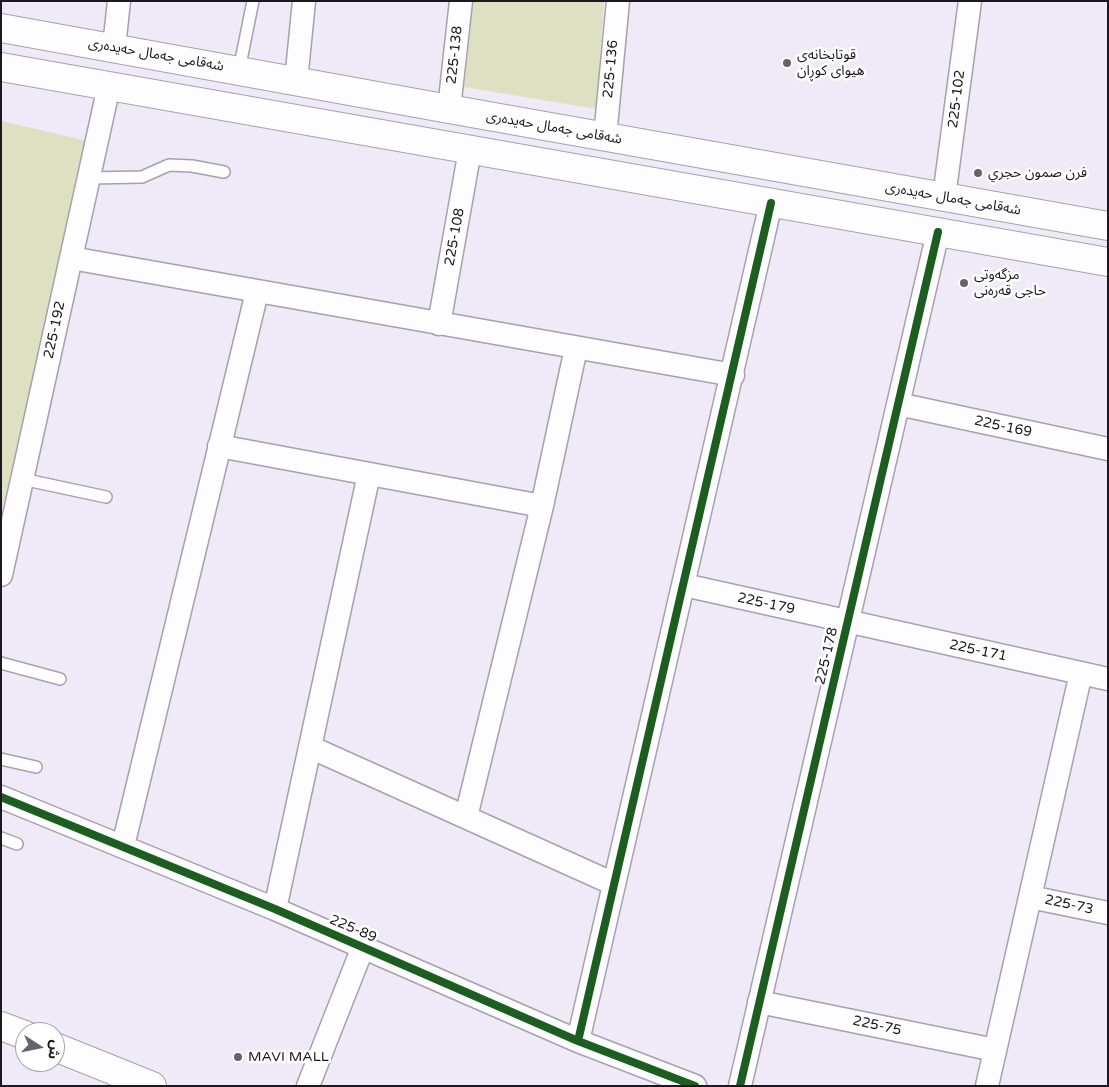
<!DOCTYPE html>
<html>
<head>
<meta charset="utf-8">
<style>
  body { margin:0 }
  #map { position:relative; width:1109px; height:1087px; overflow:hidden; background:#f0e9f8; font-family:"Varela Round","Noto Sans Arabic",sans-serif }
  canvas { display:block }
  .frame { position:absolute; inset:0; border:2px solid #1c1821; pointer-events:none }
  .north { position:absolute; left:15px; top:1022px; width:50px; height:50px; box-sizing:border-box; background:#fff; border:1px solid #a4a3a6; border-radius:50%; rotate:101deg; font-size:14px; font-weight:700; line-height:20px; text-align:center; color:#1c1821 }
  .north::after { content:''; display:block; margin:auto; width:18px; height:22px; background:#66616c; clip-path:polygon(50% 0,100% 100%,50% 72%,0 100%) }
</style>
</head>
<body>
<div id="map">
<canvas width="1109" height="1087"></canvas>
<div class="frame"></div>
<div class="north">ش</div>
</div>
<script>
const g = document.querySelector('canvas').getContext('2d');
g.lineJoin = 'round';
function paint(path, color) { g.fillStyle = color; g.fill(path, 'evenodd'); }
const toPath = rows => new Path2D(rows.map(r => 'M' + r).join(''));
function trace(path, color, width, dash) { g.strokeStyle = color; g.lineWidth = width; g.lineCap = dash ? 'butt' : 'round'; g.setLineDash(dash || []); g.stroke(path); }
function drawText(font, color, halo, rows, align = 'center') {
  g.font = font + ' "Varela Round","Noto Sans Arabic",sans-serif'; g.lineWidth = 5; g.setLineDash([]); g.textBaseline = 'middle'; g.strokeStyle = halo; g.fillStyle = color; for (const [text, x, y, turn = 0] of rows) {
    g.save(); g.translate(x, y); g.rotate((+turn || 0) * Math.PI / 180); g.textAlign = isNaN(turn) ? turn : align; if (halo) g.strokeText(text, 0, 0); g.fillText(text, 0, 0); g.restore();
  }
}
const green = toPath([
  [473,1,604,1,596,109,464,87],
  [1,121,92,142,1,514]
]);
const lane = toPath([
  [239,70,253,1],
  [89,178,142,177,169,165,192,166,224,172],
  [22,479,106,497],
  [1,663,60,679],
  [1,759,36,767],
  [1,838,17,844]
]);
const street = toPath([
  [114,47,119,1],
  [296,81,304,1],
  [449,109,461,1],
  [605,137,618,1],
  [944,197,970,1],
  [71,258,733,375],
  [439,324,470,150],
  [898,404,1108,449],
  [219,446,542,506],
  [1,575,109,86],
  [684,585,1108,679],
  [310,747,614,884],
  [1,797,275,909,578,1041,695,1086],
  [466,817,542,506,576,348],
  [123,846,257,292],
  [1030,897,1108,913],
  [275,909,369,474],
  [759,1002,995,1050],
  [578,1041,771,203],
  [308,1086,363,947],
  [740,1086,938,232],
  [987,1086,1081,673]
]);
const primary = toPath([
  [1,28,449,109,1108,226],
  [1,67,1108,262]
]);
const highway = toPath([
  [1,1026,25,1035],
  [55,1047,152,1086]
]);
const cycleway = toPath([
  [1,797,275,909,578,1041,695,1086],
  [578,1041,771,203],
  [740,1086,938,232]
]);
const markers = [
  [787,63,5,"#66616c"],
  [978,173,5,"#66616c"],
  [964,283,5,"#66616c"],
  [238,1057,5,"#66616c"]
];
const streetNames = [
  ["شەقامی جەمال حەیدەری",156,55,10],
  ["225-138",455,55,-84],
  ["225-136",611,69,-85],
  ["225-102",957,99,-83],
  ["شەقامی جەمال حەیدەری",554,128,10],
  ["شەقامی جەمال حەیدەری",953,199,10],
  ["225-108",455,237,-80],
  ["225-192",55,330,-78],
  ["225-169",1003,427,12],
  ["225-179",766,604,12],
  ["225-171",978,651,12],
  ["225-178",827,656,-77],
  ["225-73",1069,905,12],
  ["225-89",353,929,23],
  ["225-75",877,1026,12]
];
const poiNames = [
  ["قوتابخانەی",797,55],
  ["هیوای کوڕان",797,71],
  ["فرن صمون حجري",988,173],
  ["مزگەوتی",974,275],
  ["حاجی قەرەنی",974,291],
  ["MAVI MALL",248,1057]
];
paint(green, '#dee1c1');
trace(lane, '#a6a1ac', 14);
trace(street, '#a6a1ac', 25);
trace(primary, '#a6a1ac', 30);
trace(highway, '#a6a1ac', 30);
trace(lane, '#fdfcfe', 11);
trace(street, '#fdfcfe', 22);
trace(primary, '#fdfcfe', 28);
trace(highway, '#fdfcfe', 28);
trace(cycleway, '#1b5e20', 8);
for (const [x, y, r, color] of markers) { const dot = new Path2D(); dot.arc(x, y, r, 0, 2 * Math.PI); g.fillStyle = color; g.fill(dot); trace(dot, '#fff', 2); }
drawText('14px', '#1c1821', '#fff', streetNames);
drawText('14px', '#1c1821', '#fff', poiNames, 'left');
</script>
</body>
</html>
